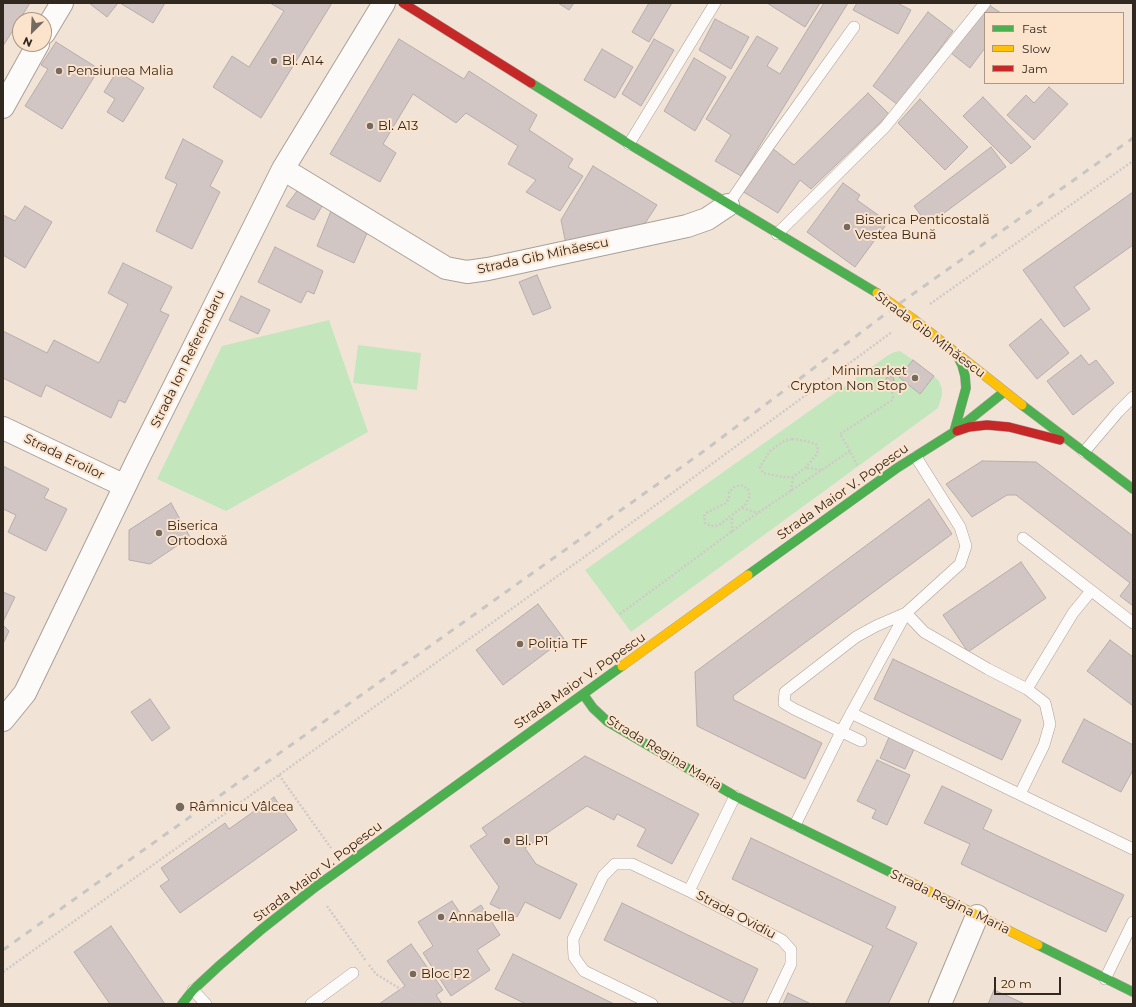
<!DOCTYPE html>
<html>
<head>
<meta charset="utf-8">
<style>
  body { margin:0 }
  #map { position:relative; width:1136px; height:1007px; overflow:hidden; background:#f1e4d7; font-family:Montserrat,sans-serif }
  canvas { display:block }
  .frame { position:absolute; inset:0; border:4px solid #31281f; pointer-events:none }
  .legend { position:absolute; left:984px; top:12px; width:140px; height:72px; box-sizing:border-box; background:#fce3cc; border:1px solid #ab9887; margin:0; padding:5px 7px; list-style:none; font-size:12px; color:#31281f }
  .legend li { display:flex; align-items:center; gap:8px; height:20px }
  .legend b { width:20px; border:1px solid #ab9887 }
  .north { position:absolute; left:12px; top:12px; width:40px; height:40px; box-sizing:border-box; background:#fce3cc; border:1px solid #ab9887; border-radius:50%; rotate:204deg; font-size:11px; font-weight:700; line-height:16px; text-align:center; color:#31281f }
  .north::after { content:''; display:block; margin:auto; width:14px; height:18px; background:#746a5f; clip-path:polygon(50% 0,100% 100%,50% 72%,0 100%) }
  .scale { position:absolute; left:994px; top:977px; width:67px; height:18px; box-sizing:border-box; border:2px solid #31281f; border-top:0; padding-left:5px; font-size:12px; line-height:14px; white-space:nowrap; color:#31281f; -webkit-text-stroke:3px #fce3cc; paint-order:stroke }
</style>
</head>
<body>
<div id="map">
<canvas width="1136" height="1007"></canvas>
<div class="frame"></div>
<ul class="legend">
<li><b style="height:5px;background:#4caf50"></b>Fast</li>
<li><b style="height:5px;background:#ffc107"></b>Slow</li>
<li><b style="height:5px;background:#c62828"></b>Jam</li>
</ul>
<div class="north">N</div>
<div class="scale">20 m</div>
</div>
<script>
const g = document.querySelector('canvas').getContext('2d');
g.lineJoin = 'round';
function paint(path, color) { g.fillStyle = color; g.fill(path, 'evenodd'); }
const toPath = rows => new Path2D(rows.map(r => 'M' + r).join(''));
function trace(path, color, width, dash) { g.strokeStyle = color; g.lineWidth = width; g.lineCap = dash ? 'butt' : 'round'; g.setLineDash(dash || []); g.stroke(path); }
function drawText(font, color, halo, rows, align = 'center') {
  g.font = font + ' Montserrat,sans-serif'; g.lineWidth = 4; g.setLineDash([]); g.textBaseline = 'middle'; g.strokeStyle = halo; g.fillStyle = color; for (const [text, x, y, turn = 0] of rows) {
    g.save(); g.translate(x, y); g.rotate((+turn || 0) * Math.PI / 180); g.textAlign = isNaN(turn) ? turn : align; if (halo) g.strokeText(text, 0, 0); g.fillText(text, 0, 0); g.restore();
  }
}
const green = toPath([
  [329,320,368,432,226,511,157,479,222,346],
  [358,345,421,353,417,390,353,383],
  [900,351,913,360,899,377,920,394,934,376,939,381,942,389,942,395,938,408,631,632,585,570,887,356,894,352]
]);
const building = toPath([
  [3,3,30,3,3,46,3,3],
  [89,3,118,3,107,17,89,3],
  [120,3,165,3,153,23,120,3],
  [270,3,332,3,261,118,213,87,232,56,249,67,284,11,270,3],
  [558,3,574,3,569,10,558,3],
  [649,3,672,3,649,42,632,32,649,3],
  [767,3,820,3,805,27,767,3],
  [824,3,848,3,741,176,715,161,731,135,706,119,757,36,778,48,767,66,780,74,824,3],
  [857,3,897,3,911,10,898,34,853,10,857,3],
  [989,5,1001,13,985,13,985,48,970,68,951,53,989,5],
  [928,12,953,31,898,105,873,86,928,12],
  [715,19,749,37,731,69,699,50,715,19],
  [399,39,464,79,469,71,537,115,529,130,573,159,568,167,583,176,560,211,526,192,536,180,508,164,518,146,466,113,456,123,413,94,383,144,396,153,380,182,330,154,399,39],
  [654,39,674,50,641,106,622,94,654,39],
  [56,42,99,69,62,129,25,106,48,69,41,65,56,42],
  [602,49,633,67,615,98,584,80,602,49],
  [694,58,726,77,695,131,664,111,694,58],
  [117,71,144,88,123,122,107,112,115,99,104,92,117,71],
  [1049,87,1068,104,1034,140,1007,115,1026,95,1034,103,1049,87],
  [868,93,889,114,811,189,800,180,778,213,742,191,772,148,794,165,868,93],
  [983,97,1031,147,1011,164,963,116,983,97],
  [920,99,968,147,945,170,898,123,920,99],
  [183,139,223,161,210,186,220,192,192,249,156,231,177,184,165,178,183,139],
  [991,147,1006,167,928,225,914,206,991,147],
  [593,166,657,205,642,228,566,244,561,220,593,166],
  [843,183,860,195,857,200,888,222,855,267,807,232,843,183],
  [300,187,325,201,314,220,286,206,300,187],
  [1133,192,1133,245,1074,287,1090,309,1064,327,1023,270,1133,192],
  [25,206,52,222,25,268,3,255,3,215,15,221,25,206],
  [331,211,368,231,354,263,317,246,331,211],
  [275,247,323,271,314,294,307,291,301,303,258,282,275,247],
  [123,263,172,287,160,311,169,315,125,403,119,400,111,418,46,385,41,397,3,378,3,331,47,353,54,340,99,363,128,304,108,293,123,263],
  [537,275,551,308,533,315,519,282,537,275],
  [241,296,270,310,258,334,229,320,241,296],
  [1041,319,1069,353,1037,379,1009,345,1041,319],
  [1081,355,1089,365,1096,360,1114,383,1073,415,1047,381,1081,355],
  [913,360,934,376,920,394,899,377,913,360],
  '886 380a4 4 0 1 1 8 0a4 4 0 1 1-8 0Z',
  [982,461,1036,462,1133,536,1133,606,1120,596,1130,583,1016,495,1007,495,972,517,946,484,982,461],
  [3,466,49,489,44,498,67,509,46,551,8,532,16,515,3,509,3,466],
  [929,499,952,534,733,696,734,700,822,743,805,779,697,726,695,672,929,499],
  [171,503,190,537,150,564,129,560,129,530,171,503],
  [1021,562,1046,598,968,652,943,615,1021,562],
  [3,592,15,597,3,622,3,592],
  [538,604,564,639,503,685,476,650,538,604],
  [3,625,9,631,3,644,3,625],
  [1110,640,1133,657,1133,706,1087,671,1110,640],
  [893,659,1021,720,1002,760,874,699,893,659],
  [150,699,170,728,152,741,131,712,150,699],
  [1084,719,1133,745,1133,770,1121,792,1062,762,1084,719],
  [890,735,915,747,905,769,880,758,890,735],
  [585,756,699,814,672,864,637,846,646,829,617,814,614,820,587,806,525,848,536,864,577,884,560,919,525,902,517,917,490,904,499,887,470,846,487,835,482,828,585,756],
  [877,760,910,775,887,825,872,818,876,810,857,801,877,760],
  [942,786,992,810,983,829,1124,895,1106,932,961,864,970,844,924,823,942,786],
  [274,797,297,830,180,913,160,886,169,880,161,868,225,823,229,829,274,797],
  [751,838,896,907,886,928,917,943,888,1004,845,1004,873,946,732,879,751,838],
  [452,901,463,917,481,905,500,935,477,950,490,970,451,996,423,953,433,946,418,922,452,901],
  [622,903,758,969,742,1004,736,1004,604,940,622,903],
  [111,926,165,1004,110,1004,74,952,111,926],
  [411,944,443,990,436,995,442,1004,379,1004,405,986,387,961,411,944],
  [513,954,614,1004,526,1004,495,989,513,954],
  [994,990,1025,1004,988,1004,994,990],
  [788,993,811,1004,783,1004,788,993]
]);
const path = toPath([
  [930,304,1133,161],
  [792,439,806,441,816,444,818,449,817,454,806,467,793,477,783,477,763,473,760,467,770,451,784,441,792,439],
  [850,451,840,434,891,401,893,398,891,386],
  [807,468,821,470],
  [741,485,748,489,750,496,745,505,719,525,711,526,705,523,704,516,708,512,726,503,729,498,729,492,734,487,741,485],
  [791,491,793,477],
  [742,508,758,513],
  [732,532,732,516],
  [620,614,746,521,850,451,857,465],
  [279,775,331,848],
  [327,906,366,961],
  [369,965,376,974,425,1004],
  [3,972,608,540,892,332]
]);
const lane = toPath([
  [629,144,715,3],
  [728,205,770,144,854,27],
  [777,234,885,127,985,3],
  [1084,452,1118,412,1133,397],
  [1023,538,1133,623],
  [1027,689,1073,613,1091,591],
  [851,713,1133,849],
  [861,741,794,709,784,703,785,692,856,637,876,626,906,613,924,632,988,669,1027,689,1045,703,1050,724,1044,745,1020,794],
  [795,825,841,732,906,613,960,564,966,546,960,527,916,457],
  [689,891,782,940,791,950,791,964,772,1004],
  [1105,979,1133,922],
  [193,990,206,1004],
  [311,1004,353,973],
  [652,1004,584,971,574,957,573,939,603,876,615,864,632,864,689,891,735,796]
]);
const street = toPath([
  [44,33,62,3],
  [3,107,38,44],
  [283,169,446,268,467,272,488,269,687,226,707,219,728,205],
  [3,428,125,486],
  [3,720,25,693,137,461,283,169,384,3],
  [940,1004,977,916]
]);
const fast = toPath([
  [531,83,629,144,877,293],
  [1022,405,1133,489],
  [954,432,966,388,965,376,962,365,956,353],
  [748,575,897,468,954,432,1004,392],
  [583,694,593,708,608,722,735,796,904,879],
  [1038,945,1133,992],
  [182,1004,193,990,220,965,262,929,314,888,622,666]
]);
const slow = toPath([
  [877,293,912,318,1022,405],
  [622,666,748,575],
  [904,879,1038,945]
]);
const jam = toPath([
  [403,3,531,83],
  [957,431,969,427,987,425,1009,427,1060,440]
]);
const rail = toPath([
  [3,950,704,451,896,306,1133,138]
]);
const markers = [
  [274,61,4,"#746a5f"],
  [59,71,4,"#746a5f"],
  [370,126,4,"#746a5f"],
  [847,227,4,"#746a5f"],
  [915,378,4,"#746a5f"],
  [159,533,4,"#746a5f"],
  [520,644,4,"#746a5f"],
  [180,807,5,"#746a5f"],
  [507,841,4,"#746a5f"],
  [441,917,4,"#746a5f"],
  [413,974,4,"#746a5f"]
];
const poiNames = [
  ["Bl. A14",282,61],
  ["Pensiunea Malia",67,71],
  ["Bl. A13",378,126],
  ["Biserica Penticostală",855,220],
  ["Vestea Bună",855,235],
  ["Minimarket",907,371,"right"],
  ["Crypton Non Stop",907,386,"right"],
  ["Biserica",167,526],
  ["Ortodoxă",167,541],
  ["Poliția TF",528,644],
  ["Râmnicu Vâlcea",189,807],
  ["Bl. P1",515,841],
  ["Annabella",449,917],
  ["Bloc P2",421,974]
];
const streetNames = [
  ["Strada Gib Mihăescu",543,256,-12],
  ["Strada Gib Mihăescu",930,335,37],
  ["Strada Ion Referendaru",188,359,-64],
  ["Strada Eroilor",64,457,26],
  ["Strada Maior V. Popescu",843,492,-35],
  ["Strada Maior V. Popescu",580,681,-35],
  ["Strada Regina Maria",664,753,31],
  ["Strada Maior V. Popescu",318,872,-37],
  ["Strada Regina Maria",950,902,26],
  ["Strada Ovidiu",736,915,28]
];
paint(green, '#c4e6bd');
paint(building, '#d2c6c4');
trace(building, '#b7acaa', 1);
trace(lane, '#aaa097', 12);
trace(street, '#aaa097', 24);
trace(fast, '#aaa097', 10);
trace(slow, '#aaa097', 10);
trace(jam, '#aaa097', 10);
trace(path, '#cfcac6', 2.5, [2, 2]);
trace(lane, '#fdfbf9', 11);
trace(street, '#fdfbf9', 22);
trace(fast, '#4caf50', 9);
trace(slow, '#ffc107', 9);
trace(jam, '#c62828', 9);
trace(rail, '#c8c5c2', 3, [7, 7]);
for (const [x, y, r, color] of markers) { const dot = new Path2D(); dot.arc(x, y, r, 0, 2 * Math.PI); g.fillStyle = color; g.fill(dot); trace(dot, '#fce3cc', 1.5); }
drawText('13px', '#31281f', '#fce3cc', poiNames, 'left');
drawText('13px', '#31281f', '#fce3cc', streetNames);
</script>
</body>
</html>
